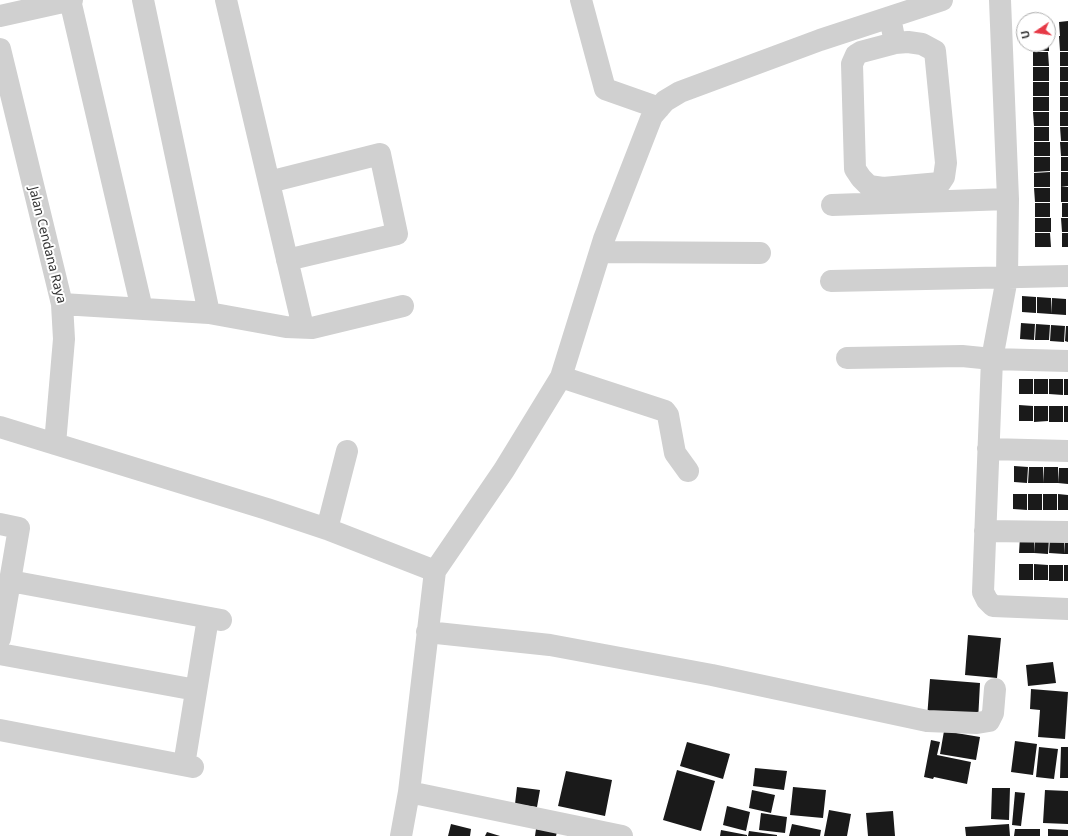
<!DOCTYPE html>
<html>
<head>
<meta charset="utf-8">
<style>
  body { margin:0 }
  #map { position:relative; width:1068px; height:836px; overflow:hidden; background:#fff; font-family:"Noto Sans",sans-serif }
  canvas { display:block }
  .north { position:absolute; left:1016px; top:12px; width:40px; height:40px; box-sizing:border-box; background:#fff; border:1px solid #adadad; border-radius:50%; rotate:257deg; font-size:11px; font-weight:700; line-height:16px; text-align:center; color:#333 }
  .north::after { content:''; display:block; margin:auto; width:14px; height:18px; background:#e63946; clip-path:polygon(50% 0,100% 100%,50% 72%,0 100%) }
</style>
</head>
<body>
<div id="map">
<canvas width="1068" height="836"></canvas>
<div class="north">U</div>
</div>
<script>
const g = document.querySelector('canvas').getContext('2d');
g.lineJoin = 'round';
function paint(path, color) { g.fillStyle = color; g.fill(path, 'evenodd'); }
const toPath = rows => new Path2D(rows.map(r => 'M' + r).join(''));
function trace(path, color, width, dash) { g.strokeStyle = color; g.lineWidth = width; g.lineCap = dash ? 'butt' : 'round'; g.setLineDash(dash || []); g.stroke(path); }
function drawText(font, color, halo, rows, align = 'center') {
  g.font = font + ' "Noto Sans",sans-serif'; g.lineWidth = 4; g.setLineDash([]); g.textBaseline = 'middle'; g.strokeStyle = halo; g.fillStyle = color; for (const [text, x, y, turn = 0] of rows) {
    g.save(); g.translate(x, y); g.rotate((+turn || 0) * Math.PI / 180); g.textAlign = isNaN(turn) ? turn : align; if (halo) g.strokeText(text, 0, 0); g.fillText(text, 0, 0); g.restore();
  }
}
const building = toPath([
  [1068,21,1068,36,1060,36,1059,22],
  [1059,36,1068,36,1068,51,1060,51],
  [1033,44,1049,44,1049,51,1033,51],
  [1033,52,1048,52,1049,66,1033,66],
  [1060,52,1068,52,1068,66,1060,66],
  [1033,67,1049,67,1049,81,1033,81],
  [1060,67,1068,67,1068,81,1060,81],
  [1033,82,1049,82,1049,96,1033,96],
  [1060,82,1068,82,1068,96,1060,96],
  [1033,97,1049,97,1049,111,1033,111],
  [1060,97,1068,97,1068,111,1060,111],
  [1033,112,1049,112,1049,126,1034,126],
  [1060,112,1068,112,1068,126,1060,126],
  [1034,127,1049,127,1049,141,1034,141],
  [1060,127,1068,127,1068,141,1061,141],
  [1034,142,1050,142,1050,156,1034,156],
  [1060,142,1068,142,1068,156,1061,156],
  [1034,157,1050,157,1050,171,1034,172],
  [1061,157,1068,157,1068,171,1061,171],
  [1050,172,1050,187,1034,187,1034,173],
  [1061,172,1068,172,1068,186,1061,187],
  [1061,187,1068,187,1068,202,1061,202],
  [1034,188,1050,188,1050,202,1035,202],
  [1035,203,1050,203,1050,217,1035,217],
  [1062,203,1068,203,1068,217,1062,217],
  [1035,218,1051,218,1051,232,1035,232],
  [1061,218,1068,218,1068,232,1062,232],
  [1035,233,1050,233,1051,247,1035,247],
  [1062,233,1068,233,1068,247,1062,247],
  [1022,296,1036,297,1036,313,1022,312],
  [1037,297,1051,298,1051,314,1037,313],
  [1052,298,1066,299,1066,315,1051,314],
  [1021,323,1035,324,1034,340,1020,339],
  [1036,324,1050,325,1049,340,1035,340],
  [1051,325,1065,326,1064,342,1050,341],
  [1066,326,1068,326,1068,342,1065,341],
  [1019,379,1033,379,1033,394,1019,394],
  [1034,379,1048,379,1048,394,1034,394],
  [1049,379,1063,379,1063,395,1049,394],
  [1064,379,1068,379,1068,395,1064,395],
  [1019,405,1033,406,1033,421,1019,421],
  [1034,406,1048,406,1048,421,1034,422],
  [1049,406,1063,406,1063,422,1049,422],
  [1064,406,1068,406,1068,422,1064,422],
  [1014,466,1028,467,1027,483,1014,482],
  [1029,467,1043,467,1043,483,1028,483],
  [1044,467,1058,467,1058,483,1043,483],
  [1059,468,1068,468,1068,484,1058,483],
  [1013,494,1027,494,1027,510,1013,509],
  [1028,494,1042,494,1042,510,1028,510],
  [1043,494,1057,494,1057,510,1043,510],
  [1058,494,1068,495,1068,510,1058,510],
  [1020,537,1034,537,1034,553,1019,553],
  [1035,537,1049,538,1048,554,1034,553],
  [1050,538,1064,538,1064,554,1049,553],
  [1065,538,1068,538,1068,554,1064,554],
  [1019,564,1033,564,1033,580,1019,580],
  [1034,564,1048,565,1048,580,1034,580],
  [1049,565,1063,565,1063,581,1049,581],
  [1064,565,1068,565,1068,581,1064,581],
  [968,635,1001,638,997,678,965,675],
  [1053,662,1056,683,1028,686,1026,665],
  [930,679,980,683,978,721,927,718],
  [1031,689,1068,692,1065,739,1038,737,1040,710,1030,709],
  [944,731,980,737,976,760,940,754],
  [931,740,940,742,937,755,971,762,967,784,934,777,933,779,924,777],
  [1015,741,1037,744,1033,775,1011,772],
  [687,742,730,754,723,779,680,766],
  [1039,747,1058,749,1054,779,1036,777],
  [1061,747,1068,747,1068,778,1060,778],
  [755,768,787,771,784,790,753,786],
  [677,770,715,781,701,831,663,820],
  [566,771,612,780,605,816,558,806],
  [517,787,540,790,537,807,515,804],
  [793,787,826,790,823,818,790,815],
  [992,788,1010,788,1009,820,991,819],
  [752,790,775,795,771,813,749,808],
  [1045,790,1068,791,1068,824,1043,823],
  [1015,792,1025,793,1021,826,1012,825],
  [727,806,750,812,746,831,723,825],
  [829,810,851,814,847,836,824,836],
  [893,811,895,836,868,836,866,813],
  [761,813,787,817,785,833,759,830],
  [451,824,471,829,470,836,448,836],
  [792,824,821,830,820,836,789,836],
  [1009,824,1010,836,966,836,965,827],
  [536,829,557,832,556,836,535,836],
  [1015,829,1040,829,1040,836,1014,836],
  [1048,829,1068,830,1068,836,1048,836],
  [721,830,747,835,747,836,720,836],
  [749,831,777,835,777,836,748,836],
  [487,832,500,836,485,836]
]);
const street = toPath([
  [70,0,142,309],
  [143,0,209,313],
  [226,0,303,327],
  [581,0,605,89,659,108],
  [1000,0,1008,199,1007,278,992,359,983,592,987,600,993,606,1068,609],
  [0,16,72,0],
  [890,17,895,43,861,52,856,55,852,64,855,169,861,178,869,186,883,188,940,183,944,177,946,163,935,51,922,44,908,42,895,43],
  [0,49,62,304,64,339,55,444],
  [269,182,380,154,397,234,287,260],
  [832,205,1008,199],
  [600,252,760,253],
  [831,281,1068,276],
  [62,304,209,313,286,327,312,328,403,306],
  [847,358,962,356,992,359,1068,361],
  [561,377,665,411,668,415,675,453,688,471],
  [0,427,267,509,327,529,435,571],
  [988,449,1068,451],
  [0,524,19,528,10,581],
  [327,529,347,451],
  [985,531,1068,532],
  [427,632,550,645,712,675,927,721,977,723,989,721,993,713,995,689],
  [0,638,10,581,221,620],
  [0,654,196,690],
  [0,730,193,767],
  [184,765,208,618],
  [409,792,622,836],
  [401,836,409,792,435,571,504,470,561,377,604,239,652,116,665,101,680,92,820,40,942,0]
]);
const streetNames = [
  ["Jalan Cendana Raya",47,245,76]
];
paint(building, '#1a1a1a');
trace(street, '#d0d0d0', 22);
drawText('13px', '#333', '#fff', streetNames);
</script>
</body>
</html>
